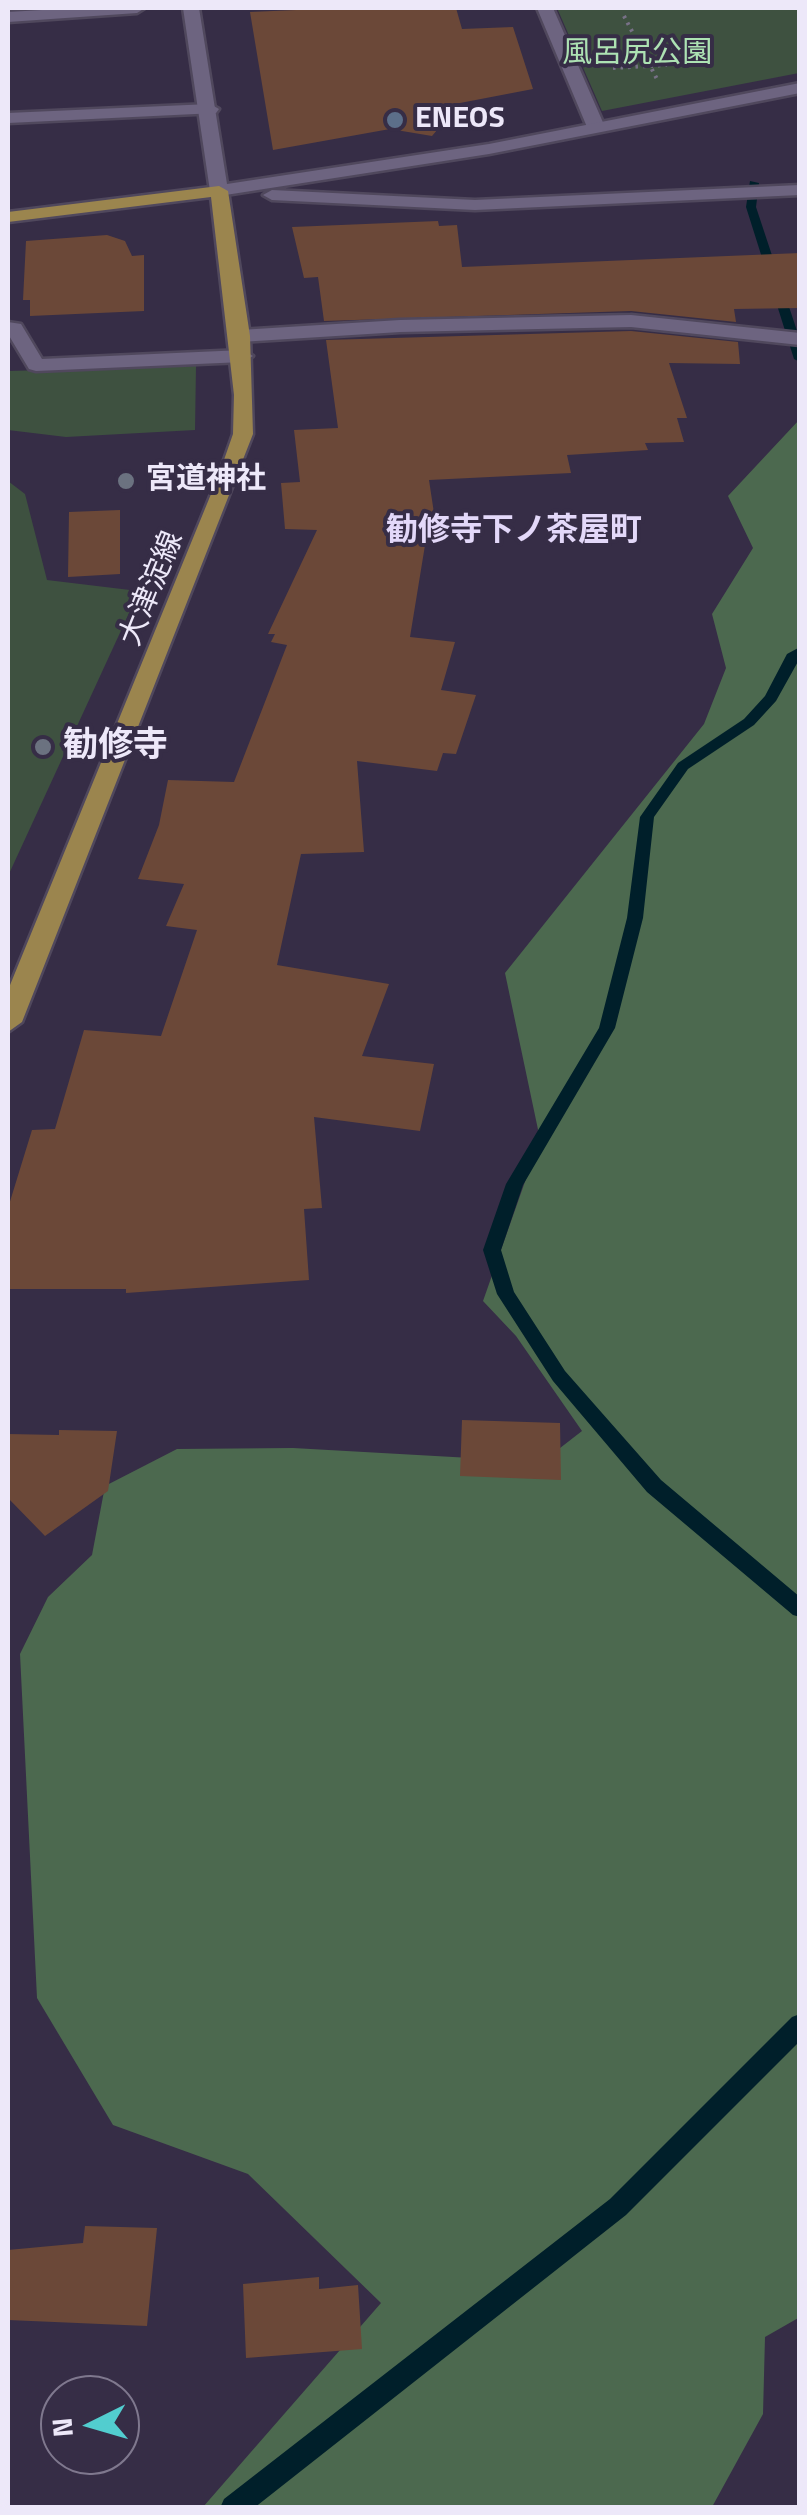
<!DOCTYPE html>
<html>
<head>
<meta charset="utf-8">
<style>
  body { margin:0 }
  #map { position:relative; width:807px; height:2515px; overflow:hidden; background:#362d46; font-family:"Titillium Web",sans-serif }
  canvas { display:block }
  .frame { position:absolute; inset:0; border:10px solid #ede8f9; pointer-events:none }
  .north { position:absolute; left:40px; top:2375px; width:100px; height:100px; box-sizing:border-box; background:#362d46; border:2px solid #7f788e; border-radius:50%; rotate:265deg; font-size:28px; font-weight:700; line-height:40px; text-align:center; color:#ede8f9 }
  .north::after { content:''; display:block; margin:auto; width:35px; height:45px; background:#52cdcf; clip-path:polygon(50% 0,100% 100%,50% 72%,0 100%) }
</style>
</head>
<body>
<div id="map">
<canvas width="807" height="2515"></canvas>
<div class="frame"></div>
<div class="north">N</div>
</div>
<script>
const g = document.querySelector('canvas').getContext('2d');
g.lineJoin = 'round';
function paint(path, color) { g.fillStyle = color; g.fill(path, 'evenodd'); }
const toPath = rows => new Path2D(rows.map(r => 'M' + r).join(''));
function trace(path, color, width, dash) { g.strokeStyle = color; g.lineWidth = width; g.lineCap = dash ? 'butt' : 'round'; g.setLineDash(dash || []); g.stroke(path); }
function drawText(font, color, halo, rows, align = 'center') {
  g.font = font + ' "Titillium Web","Noto Sans JP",sans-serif'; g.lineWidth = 8; g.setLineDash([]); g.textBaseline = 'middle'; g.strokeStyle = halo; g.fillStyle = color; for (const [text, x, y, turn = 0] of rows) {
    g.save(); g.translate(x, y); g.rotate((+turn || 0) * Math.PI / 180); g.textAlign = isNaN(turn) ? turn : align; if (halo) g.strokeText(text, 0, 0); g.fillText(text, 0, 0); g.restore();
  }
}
const green = toPath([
  [557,8,799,8,799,73,602,111],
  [196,366,195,430,66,437,8,430,8,371],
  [8,481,25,494,47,580,130,590,136,598,8,876]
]);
const forest = toPath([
  [799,420,800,2317,765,2337,763,2414,712,2507,203,2507,381,2303,248,2174,113,2125,37,1998,20,1654,48,1597,92,1555,105,1486,177,1449,293,1448,542,1462,582,1431,516,1336,483,1301,540,1139,505,973,704,724,726,668,712,614,753,548,728,496]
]);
const stream = toPath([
  [750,181,759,183,756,207,800,340,800,362,794,359,746,207,750,181],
  [800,647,800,658,776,701,754,725,688,769,654,817,643,918,615,1028,523,1185,501,1250,514,1292,565,1371,661,1480,800,1597,800,1617,793,1615,647,1492,553,1381,497,1294,483,1250,506,1184,599,1028,627,918,640,817,678,763,744,719,765,696,787,654,800,647],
  [800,2014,800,2041,626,2215,254,2508,220,2508,224,2499,610,2199,792,2017,800,2014]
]);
const building = toPath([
  [342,8,456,8,462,29,513,27,533,89,460,103,432,136,390,129,273,150,250,12],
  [438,221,439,226,457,225,462,267,800,253,800,308,734,309,736,322,631,311,324,321,318,277,304,278,292,227],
  [107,235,125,241,132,256,144,255,144,311,30,316,30,300,23,300,26,241],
  [631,331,738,342,740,364,669,363,687,418,677,418,684,442,645,443,648,450,567,455,571,473,429,480,437,533,427,533,410,637,455,642,441,690,476,695,456,754,443,753,437,771,357,761,364,852,301,854,277,965,389,984,362,1056,434,1064,420,1131,314,1117,322,1208,304,1209,309,1280,126,1293,126,1289,8,1289,8,1208,32,1130,55,1129,84,1030,161,1036,197,930,166,926,184,884,138,879,159,825,168,780,234,782,287,645,271,642,275,634,268,634,317,530,285,529,281,483,300,482,294,430,338,428,326,340],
  [120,510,120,574,68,577,69,512],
  [462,1420,560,1423,561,1480,460,1476],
  [59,1430,117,1431,108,1491,45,1536,8,1498,8,1434,59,1435],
  [85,2226,157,2228,147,2326,8,2320,8,2250,83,2243],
  [319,2277,319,2289,358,2285,362,2349,246,2358,243,2284]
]);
const path = toPath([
  [624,16,658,81],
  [613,68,667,65]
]);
const minor = toPath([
  [76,8,145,8,137,13,8,22,8,12,76,8],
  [537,8,553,8,605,127,602,131,587,127,537,8],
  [210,104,219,109,216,113,8,123,8,113,210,104],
  [631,315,800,333,800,345,631,327,400,332,240,342,230,336,240,330,400,320,631,315],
  [8,322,21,324,42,359,243,350,253,356,243,362,36,371,29,369,8,334,8,322]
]);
const tertiary = toPath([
  [183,8,199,8,227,184,489,144,800,83,800,93,489,154,219,196,210,191,183,8],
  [800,185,800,195,475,210,272,200,263,195,272,190,475,200,800,185]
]);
const primary = toPath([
  [219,186,228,191,250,336,253,434,22,1022,8,1032,8,990,218,477,233,434,234,395,211,197,8,222,8,212,219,186]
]);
const markers = [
  [395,120,10,"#5c6f8a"],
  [126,481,10,"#6b7280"],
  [43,747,10,"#6b7280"]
];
const farParknames = [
  ["風呂尻公園",637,55]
];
const farPoinames = [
  ["ENEOS",415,120],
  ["宮道神社",146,481]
];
const farStreetnames = [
  ["大津淀線",153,589,-68]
];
const farNeighbourhoodnames = [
  ["勧修寺下ノ茶屋町",514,532]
];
const poiNames = [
  ["勧修寺",63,747]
];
paint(green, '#3e5140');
paint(forest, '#4c694f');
paint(stream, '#001f2a');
paint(building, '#6b4838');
trace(minor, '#50485d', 5);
trace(tertiary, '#50485d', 5);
trace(primary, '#50485d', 5);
trace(path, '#787187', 4, [2.5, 5]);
paint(minor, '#6d6480');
paint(tertiary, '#6d6480');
paint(primary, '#9b854e');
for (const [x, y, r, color] of markers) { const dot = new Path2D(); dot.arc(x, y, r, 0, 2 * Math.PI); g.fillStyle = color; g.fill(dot); trace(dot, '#362d46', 4); }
drawText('30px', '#ade2b3', '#362d46', farParknames);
drawText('bold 30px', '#ede8f9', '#362d46', farPoinames, 'left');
drawText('30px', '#ede8f9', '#362d46', farStreetnames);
drawText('bold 32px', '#e3d8f9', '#362d46', farNeighbourhoodnames);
drawText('bold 35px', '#ede8f9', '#362d46', poiNames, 'left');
</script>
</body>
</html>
